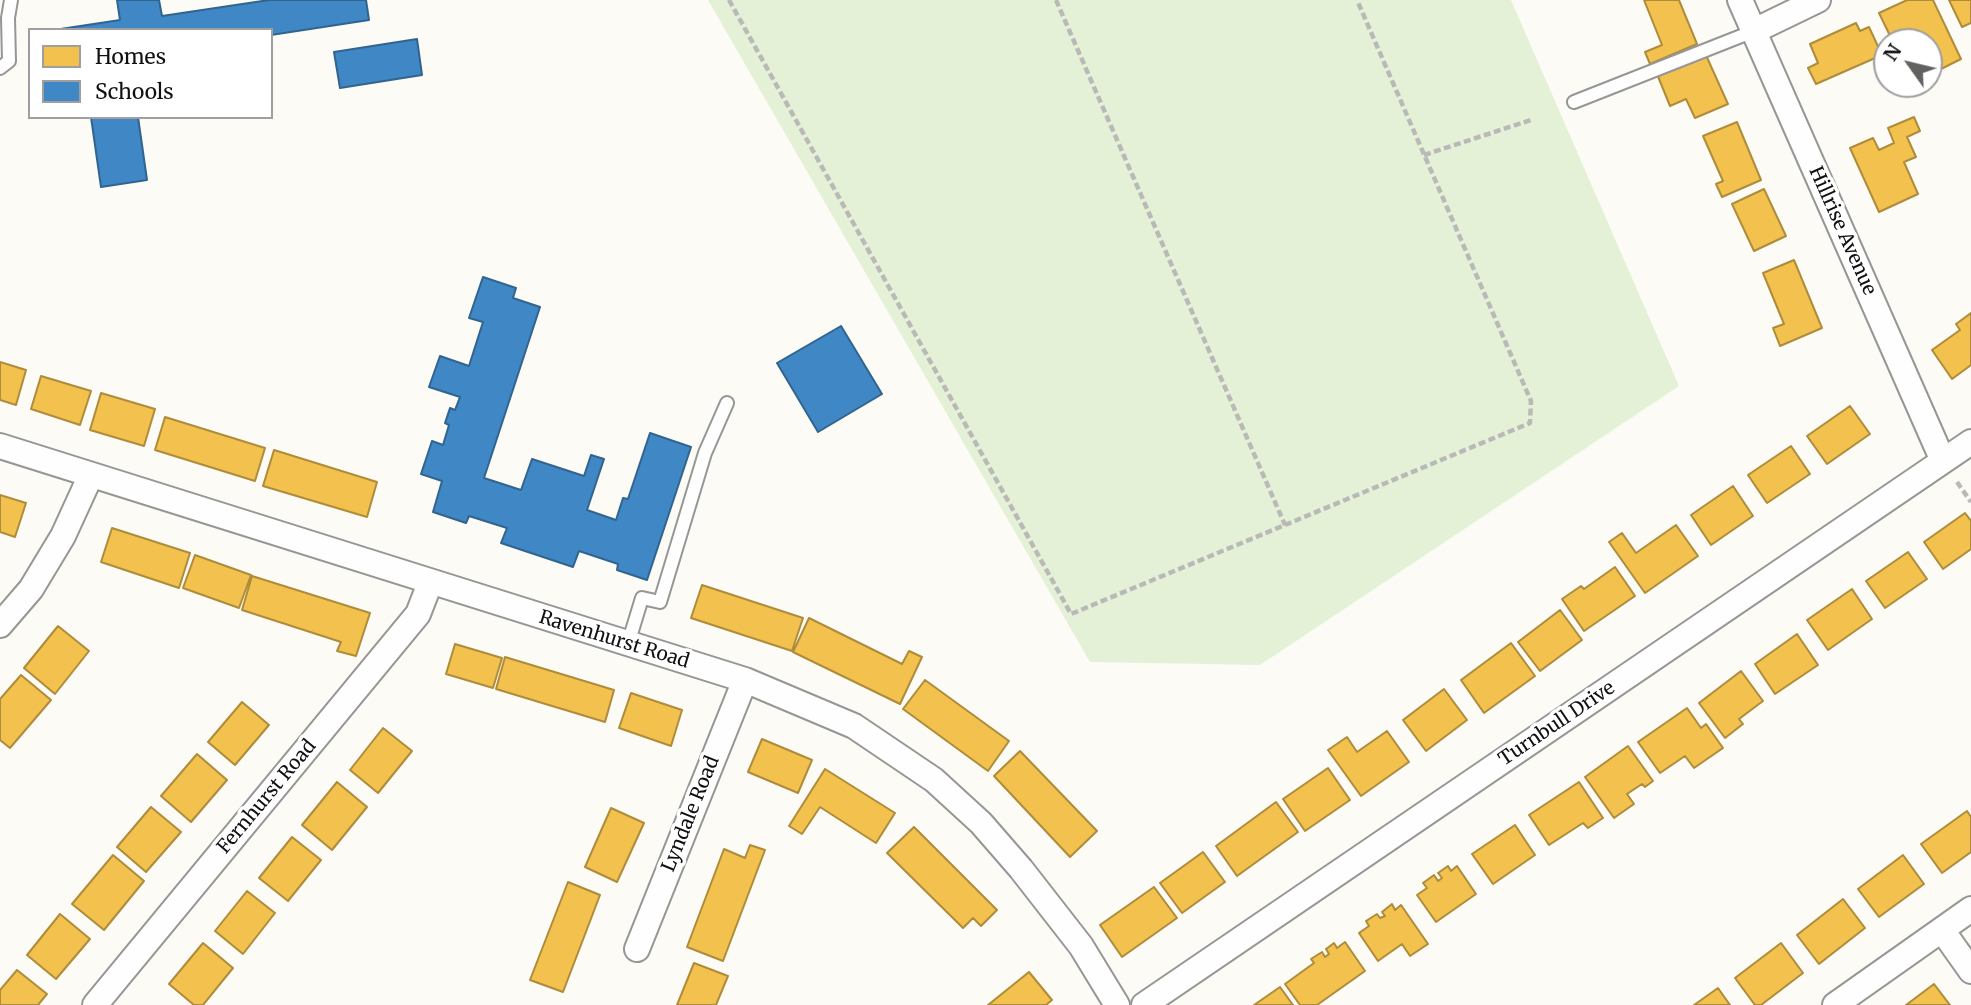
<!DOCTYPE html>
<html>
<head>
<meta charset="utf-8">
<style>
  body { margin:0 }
  #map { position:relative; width:1971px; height:1005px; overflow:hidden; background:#fcfbf6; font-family:Merriweather,serif }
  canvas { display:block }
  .legend { position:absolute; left:28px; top:28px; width:245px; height:91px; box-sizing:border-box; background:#fff; border:2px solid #9f9f9f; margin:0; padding:9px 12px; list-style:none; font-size:21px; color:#101010 }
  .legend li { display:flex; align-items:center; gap:14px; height:35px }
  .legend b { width:35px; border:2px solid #9f9f9f }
  .north { position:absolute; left:1873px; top:28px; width:70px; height:70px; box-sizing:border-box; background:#fff; border:2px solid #9f9f9f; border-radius:50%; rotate:304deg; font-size:19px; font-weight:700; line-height:28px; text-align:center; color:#101010 }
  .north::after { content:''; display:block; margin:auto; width:24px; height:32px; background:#636260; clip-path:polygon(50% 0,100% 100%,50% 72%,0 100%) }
</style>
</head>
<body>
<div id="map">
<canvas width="1971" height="1005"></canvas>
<ul class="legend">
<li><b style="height:19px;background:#f2c14e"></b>Homes</li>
<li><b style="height:19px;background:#3f88c5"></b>Schools</li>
</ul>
<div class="north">N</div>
</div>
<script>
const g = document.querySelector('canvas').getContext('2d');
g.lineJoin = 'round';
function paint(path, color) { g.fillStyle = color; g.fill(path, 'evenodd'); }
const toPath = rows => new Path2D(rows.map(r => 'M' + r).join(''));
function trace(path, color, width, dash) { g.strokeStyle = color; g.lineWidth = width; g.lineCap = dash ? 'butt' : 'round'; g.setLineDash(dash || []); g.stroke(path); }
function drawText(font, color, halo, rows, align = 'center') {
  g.font = font + ' Merriweather,serif'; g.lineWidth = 7; g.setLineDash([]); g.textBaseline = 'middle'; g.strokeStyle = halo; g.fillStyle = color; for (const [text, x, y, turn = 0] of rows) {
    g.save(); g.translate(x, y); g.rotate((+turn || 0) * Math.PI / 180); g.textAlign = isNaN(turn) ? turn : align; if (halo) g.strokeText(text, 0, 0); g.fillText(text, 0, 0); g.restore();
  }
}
const green = toPath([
  [708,0,1511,0,1679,386,1260,665,1090,662]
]);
const homes = toPath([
  [1644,0,1679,0,1697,44,1650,64,1645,52,1662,45,1644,0],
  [1907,0,1933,0,1961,59,1933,73,1929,64,1929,42,1918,42,1914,34,1893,42,1879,13,1907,0],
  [1949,0,1971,0,1971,23,1962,27,1949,0],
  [1856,23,1860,31,1869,27,1882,55,1816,84,1808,68,1818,63,1810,44,1856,23],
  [1705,53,1728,104,1695,118,1686,99,1670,106,1657,74,1705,53],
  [1914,117,1920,131,1907,137,1916,157,1904,162,1918,194,1879,212,1850,148,1873,138,1879,150,1894,143,1888,128,1914,117],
  [1737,122,1761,180,1722,197,1716,184,1723,181,1703,136,1737,122],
  [1764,189,1786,236,1754,251,1732,204,1764,189],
  [1794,260,1822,328,1780,346,1773,328,1784,324,1763,273,1794,260],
  [1971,313,1971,365,1952,379,1932,350,1960,330,1956,324,1971,313],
  [0,362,26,370,16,405,0,400,0,362],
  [41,376,91,391,80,425,31,409,41,376],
  [101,393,155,409,144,446,90,430,101,393],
  [1850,406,1870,434,1827,464,1807,436,1850,406],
  [165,417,265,448,255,481,155,450,165,417],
  [1791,446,1810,474,1767,503,1748,475,1791,446],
  [274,450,377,482,367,517,263,486,274,450],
  [1733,486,1753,516,1711,545,1691,515,1733,486],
  [0,495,26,503,15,537,0,532,0,495],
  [1965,513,1971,521,1971,549,1943,569,1924,542,1965,513],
  [1676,525,1698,556,1645,593,1609,542,1622,533,1636,553,1676,525],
  [112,528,190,553,179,588,101,562,112,528],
  [1908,552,1927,579,1885,608,1866,581,1908,552],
  [195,555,251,575,239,608,183,588,195,555],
  [1615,567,1635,596,1584,631,1562,599,1581,586,1584,589,1615,567],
  [252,576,370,613,356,656,337,651,341,642,242,610,252,576],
  [702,585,803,618,792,651,691,618,702,585],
  [1852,589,1872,619,1828,650,1807,620,1852,589],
  [1560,610,1582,640,1540,671,1518,642,1560,610],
  [809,618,902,664,909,651,922,657,900,704,793,652,809,618],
  [58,626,89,651,55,694,24,668,58,626],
  [1797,634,1818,665,1775,694,1755,664,1797,634],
  [1511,643,1535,676,1484,713,1461,680,1511,643],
  [455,644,502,658,493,688,446,674,455,644],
  [505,657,614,690,605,722,496,689,505,657],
  [1741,671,1763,701,1739,719,1743,724,1725,738,1699,703,1741,671],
  [21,675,51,700,10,748,0,740,0,699,21,675],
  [925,680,1009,741,988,771,903,709,925,680],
  [1444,689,1467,720,1426,751,1403,720,1444,689],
  [631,693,682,710,671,746,619,728,631,693],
  [242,702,269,725,235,765,208,742,242,702],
  [1687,708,1701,728,1706,724,1723,748,1694,768,1685,756,1660,773,1638,742,1687,708],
  [383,728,412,751,378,793,350,770,383,728],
  [1387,731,1409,762,1361,796,1328,750,1347,737,1357,752,1387,731],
  [762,739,812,760,798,793,748,772,762,739],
  [1628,746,1653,781,1645,787,1642,784,1627,794,1634,804,1614,818,1585,777,1628,746],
  [1020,751,1097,831,1070,857,994,776,1020,751],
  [197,754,227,780,191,822,161,796,197,754],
  [1328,768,1350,800,1305,831,1283,799,1328,768],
  [825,769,895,813,876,843,820,807,802,834,789,826,825,769],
  [337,782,367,807,332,850,302,825,337,782],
  [1579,782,1603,818,1588,828,1583,823,1549,845,1529,815,1579,782],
  [1276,802,1298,832,1237,876,1216,846,1276,802],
  [151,807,181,832,146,872,117,847,151,807],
  [611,808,644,823,617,882,585,867,611,808],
  [1967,811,1971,817,1971,852,1942,873,1921,844,1967,811],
  [1515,825,1535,855,1493,884,1472,854,1515,825],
  [914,827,997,910,981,926,973,918,963,928,887,853,914,827],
  [292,837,321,860,288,901,259,878,292,837],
  [750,845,765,850,723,961,687,947,724,849,745,858,750,845],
  [1203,852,1225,882,1182,913,1160,883,1203,852],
  [113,855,144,881,104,930,72,904,113,855],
  [1903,855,1924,884,1879,917,1858,889,1903,855],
  [1448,866,1451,871,1457,866,1476,894,1436,922,1417,895,1427,888,1423,883,1434,875,1438,881,1442,878,1438,873,1448,866],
  [568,882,600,895,563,992,530,980,568,882],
  [1154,887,1177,918,1122,957,1100,925,1154,887],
  [247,891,275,913,243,954,215,931,247,891],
  [1843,899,1865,928,1819,964,1797,935,1843,899],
  [1392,904,1395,910,1401,905,1428,944,1410,956,1402,944,1378,961,1359,933,1369,926,1366,921,1377,914,1380,918,1385,916,1382,912,1392,904],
  [60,914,90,939,56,979,27,955,60,914],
  [1345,942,1365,971,1317,1005,1300,1005,1285,984,1314,963,1311,959,1322,952,1325,957,1329,954,1326,949,1334,943,1337,948,1345,942],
  [203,943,233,968,203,1005,194,1005,169,984,203,943],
  [1781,943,1803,973,1761,1005,1755,1005,1735,978,1781,943],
  [694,963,728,976,716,1005,677,1005,694,963],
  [17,970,47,994,38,1005,0,1005,0,990,17,970],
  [1029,972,1052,1000,1046,1005,988,1005,1029,972],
  [1934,984,1950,1005,1906,1005,1934,984],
  [1280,987,1293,1005,1254,1005,1280,987],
  [1718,988,1730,1005,1694,1005,1718,988]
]);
const schools = toPath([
  [117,0,159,0,162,16,269,0,366,0,369,20,271,35,271,30,54,30,120,20,117,0],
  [417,39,422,75,340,88,334,52,417,39],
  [91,117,138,117,147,180,101,187,91,117],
  [483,277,516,288,513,298,540,307,484,478,521,490,532,459,584,476,591,455,604,459,587,510,616,520,623,498,628,499,650,433,691,447,647,580,617,570,618,564,579,551,573,567,501,543,507,528,469,516,466,523,433,512,442,481,421,474,432,441,443,445,449,425,445,423,450,408,455,410,460,397,429,387,440,356,469,366,483,322,469,318,483,277],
  [841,326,882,394,818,432,777,363,841,326]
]);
const path = toPath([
  [729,0,1071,614,1530,423,1531,401,1357,0],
  [1056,0,1285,525],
  [1424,155,1531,120],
  [1957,482,1971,502]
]);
const lane = toPath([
  [0,68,9,61,8,18,11,0],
  [1574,102,1754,31],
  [628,644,642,598,660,602,705,453,727,403]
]);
const street = toPath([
  [1740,0,1943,461],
  [1754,31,1818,0],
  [0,446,745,680,854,726,934,780,981,823,1021,869,1081,946,1117,1005],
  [0,625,31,589,63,536,90,477],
  [1942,930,1971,971],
  [637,949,745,680],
  [95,1005,418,614,430,583],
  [1144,1005,1971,442],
  [1835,1005,1971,909]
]);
const streetNames = [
  ["Hillrise Avenue",1842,231,66],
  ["Ravenhurst Road",614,640,17],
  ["Turnbull Drive",1557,724,-34],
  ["Fernhurst Road",267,797,-50],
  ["Lyndale Road",691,814,-68]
];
paint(green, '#e5f1d6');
paint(homes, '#f2c14e');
trace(homes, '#ae8c3b', 2);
paint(schools, '#3f88c5');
trace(schools, '#31648f', 2);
trace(lane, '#969694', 16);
trace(street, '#969694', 28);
trace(path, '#b9b9b8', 4.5, [7, 3.5]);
trace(lane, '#fffefe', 12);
trace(street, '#fffefe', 24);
drawText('19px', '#101010', '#fff', streetNames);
</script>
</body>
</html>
